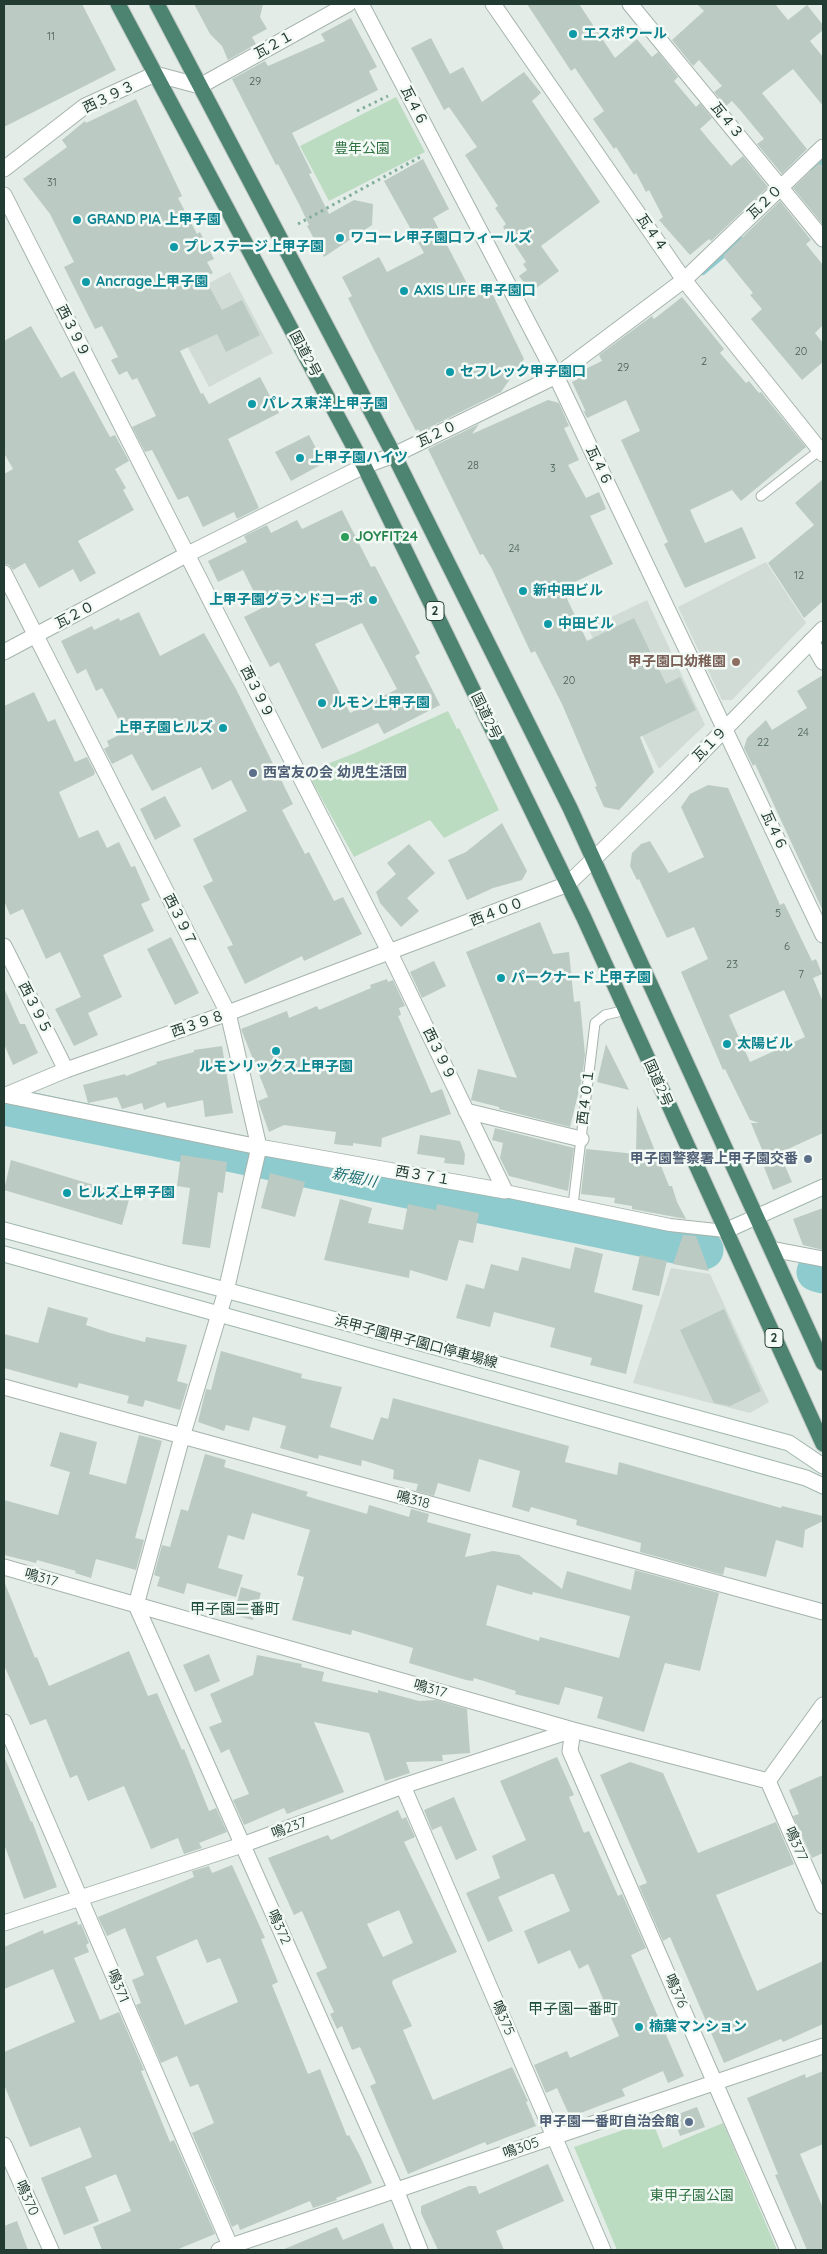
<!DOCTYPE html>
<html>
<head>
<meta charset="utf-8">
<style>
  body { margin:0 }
  #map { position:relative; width:827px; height:2254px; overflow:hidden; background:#e3ece7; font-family:Quicksand,sans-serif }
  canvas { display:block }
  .frame { position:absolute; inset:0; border:5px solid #233c33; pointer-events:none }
</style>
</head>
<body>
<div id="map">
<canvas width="827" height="2254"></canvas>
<div class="frame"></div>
</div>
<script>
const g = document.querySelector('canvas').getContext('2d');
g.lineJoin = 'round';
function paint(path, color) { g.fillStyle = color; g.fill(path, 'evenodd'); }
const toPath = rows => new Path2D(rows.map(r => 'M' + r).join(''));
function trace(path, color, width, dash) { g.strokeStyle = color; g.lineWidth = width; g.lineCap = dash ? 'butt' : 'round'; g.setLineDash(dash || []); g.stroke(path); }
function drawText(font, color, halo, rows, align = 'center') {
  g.font = font + ' Quicksand,"Noto Sans JP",sans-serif'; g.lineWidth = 5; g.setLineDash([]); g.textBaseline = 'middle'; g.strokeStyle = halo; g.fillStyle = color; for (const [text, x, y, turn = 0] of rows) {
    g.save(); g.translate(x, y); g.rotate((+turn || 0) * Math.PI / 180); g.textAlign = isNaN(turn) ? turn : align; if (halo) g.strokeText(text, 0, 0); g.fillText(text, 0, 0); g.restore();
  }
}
const built = toPath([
  [230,272,273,353,209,387,166,306],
  [766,562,806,623,732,700,722,700,678,607],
  [647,600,705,725,659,769,588,628],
  [671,1268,710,1274,769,1402,750,1413,633,1383]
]);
const green = toPath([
  [396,97,425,152,329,201,300,146],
  [448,711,457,729,459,728,499,810,444,838,430,820,354,857,307,772,355,753],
  [652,2120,663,2148,723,2123,777,2250,617,2250,574,2147]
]);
const stream = toPath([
  [813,170,823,160],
  [703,272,741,240]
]);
const river = toPath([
  [4,1106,704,1250],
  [816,1272,823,1274]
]);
const building = toPath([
  [4,4,82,4,116,70,4,127],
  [194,4,263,4,260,17,267,29,252,37,256,44,228,60,222,46,210,34],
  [527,4,579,4,615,58,637,39,652,57,658,52,678,77,674,81,696,107,700,103,712,118,700,129,731,166,743,156,768,187,711,241,709,239,690,255,659,220,663,217,649,190,646,192,636,173,634,175,616,147,614,149,593,119,604,111,575,68,571,71],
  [697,4,775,4,788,20,807,5,823,25,823,30,810,41,823,57,823,106,793,69,762,93,807,149,782,174,757,144,764,139,741,111,732,101,726,106,714,92,722,86,699,60,693,66,672,40,704,11],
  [351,18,377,67,369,71,378,90,292,133,312,173,309,174,329,214,354,200,373,204,372,225,324,257,307,226,309,225,300,206,278,164,276,165,232,79,265,61,268,66,325,41,321,34],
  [431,38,450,74,463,67,482,102,524,72,541,93,532,101,600,202,541,246,559,271,531,292,519,276,527,270,523,264,526,262,503,227,506,224,495,208,498,206,465,155,477,147,449,107,444,110,411,48],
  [136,99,182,196,178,198,197,234,200,232,214,259,207,262,213,273,204,277,222,310,242,300,260,335,226,352,217,334,180,351,182,355,201,394,203,393,209,404,260,377,279,413,228,439,259,508,237,519,234,512,203,527,188,496,178,500,152,450,145,452,132,427,156,416,137,378,132,380,127,371,119,375,111,360,118,357,102,326,95,329,64,267,74,262,50,214,23,179,67,147,62,140,85,121,86,123],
  [423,159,449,209,433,218,474,297,490,289,524,359,501,392,420,432,418,429,416,431,373,348,348,298,352,296,342,277,379,257,387,272,424,253,384,181],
  [819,163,823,168,823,225,793,188],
  [780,201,811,240,806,244,823,265,823,325,815,333,823,343,823,362,802,380,751,319,762,309,750,295,753,293,723,256],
  [682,297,724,349,720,353,746,383,749,381,759,393,761,392,806,447,741,501,732,490,690,510,705,543,742,527,756,558,685,588,664,544,668,542,621,440,640,431,626,400,587,418,583,410,586,412,572,382,578,379,575,374,602,361,599,355,652,316,654,319],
  [31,326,61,378,74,371,110,437,115,435,129,461,115,469,126,488,123,490,134,510,78,541,96,573,80,582,73,569,39,588,25,563,13,570,9,565,4,564,4,474,13,469,4,453,4,341],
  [548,400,559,403,569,426,564,428,579,460,568,465,586,498,599,492,606,509,590,516,613,564,562,588,587,641,634,618,666,684,680,677,696,710,640,737,654,772,619,810,604,807,595,787,597,786,562,704,535,651,531,653,492,569,483,554,480,555,428,449,479,424,472,434],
  [309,435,324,463,291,481,275,452],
  [823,479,823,601,804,618,768,563,814,525,795,503],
  [342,510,371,567,375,566,420,653,415,656,440,705,384,734,378,723,322,749,279,662,270,667,244,617,262,608,243,570,218,582,208,561,247,542,244,536,267,525,271,533,297,520,302,529],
  [362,623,397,689,350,713,315,644],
  [139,612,160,656,204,633,236,689,293,804,282,810,305,854,309,852,334,901,343,897,362,934,304,961,302,956,245,984,227,947,233,945,203,886,213,881,193,839,247,811,231,780,212,790,201,767,152,791,132,754,112,764,104,749,109,746,107,741,125,732,102,688,96,691,86,669,77,674,61,641,92,626,94,630,119,618,120,621],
  [823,675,823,911,755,764,753,766,744,748,747,738,766,720,772,730,807,708,797,691],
  [34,692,48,722,55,719,75,762,87,757,95,772,94,775,59,792,79,838,98,830,107,848,119,842,131,867,135,866,150,900,141,904,154,931,103,955,122,997,88,1013,98,1035,74,1046,55,1009,81,997,60,952,46,959,23,909,10,915,4,901,4,706],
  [708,785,728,788,780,905,784,903,812,961,816,959,822,974,813,978,823,1002,823,1133,766,1159,751,1123,759,1123,750,1120,725,1069,723,1070,681,972,708,959,694,927,667,938,639,879,637,880,630,866,632,853,641,844,650,841,669,873,704,857,681,807,690,794],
  [784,990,805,1037,750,1062,729,1015],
  [165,796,181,826,155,840,140,809],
  [502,823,527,871,522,880,493,888,467,900,448,860,466,852],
  [409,844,435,873,407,898,419,911,401,927,380,903,376,892,396,874,387,863],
  [540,922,553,954,569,952,574,1002,580,1001,585,1055,582,1078,570,1127,499,1109,499,1107,471,1100,478,1069,517,1078,466,952],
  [171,937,199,993,175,1005,147,949],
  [434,961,446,986,422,998,410,972],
  [387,979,388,982,393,980,405,1006,399,1008,401,1015,398,1016,431,1093,442,1089,451,1114,382,1138,381,1147,353,1143,353,1146,334,1144,336,1132,284,1125,269,1132,258,1101,268,1097,241,1029,287,1011,289,1018,317,1006,319,1010,371,988,370,985],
  [4,988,20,1024,25,1024,38,1053,13,1065,4,1044],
  [606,1044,629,1090,597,1082],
  [222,1046,233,1113,205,1117,203,1100,167,1108,165,1102,144,1110,142,1103,122,1109,117,1097,88,1103,83,1085,125,1074,126,1076,157,1064,156,1062,194,1052,194,1050],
  [637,1106,669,1186,672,1186,677,1202,686,1219,632,1209,632,1206,614,1203,615,1198,581,1194,586,1149,636,1154],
  [495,1128,574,1148,568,1191,509,1176,500,1158,503,1143,492,1140],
  [420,1135,460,1141,465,1154,464,1165,444,1163,445,1158,417,1154],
  [181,1155,227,1162,223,1193,218,1192,210,1248,182,1244,190,1188,177,1186],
  [782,1159,792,1182,773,1190,764,1167],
  [11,1160,130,1196,122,1225,4,1190],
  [270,1173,305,1182,295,1217,261,1208],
  [340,1199,372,1208,368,1223,403,1230,408,1204,436,1210,437,1204,479,1213,473,1243,459,1240,447,1281,410,1270,409,1278,324,1260],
  [823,1208,823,1250,803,1245,793,1219],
  [683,1235,696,1236,709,1271,673,1264],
  [575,1247,603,1254,594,1292,643,1305,626,1374,590,1365,592,1358,550,1347,555,1328,494,1312,490,1327,456,1318,466,1284,484,1289,491,1264,518,1271,522,1257,570,1269],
  [640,1255,667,1261,659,1296,632,1290],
  [48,1307,88,1318,86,1325,110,1333,145,1342,146,1337,187,1345,177,1381,188,1384,180,1410,145,1400,143,1407,127,1403,129,1396,79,1383,77,1388,4,1368,4,1334,38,1343],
  [724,1309,761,1391,730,1406,714,1403,680,1330],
  [221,1351,302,1374,301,1378,342,1387,330,1427,373,1440,381,1417,388,1419,393,1398,569,1446,565,1462,617,1475,619,1462,781,1508,782,1506,823,1516,823,1521,805,1530,803,1548,776,1540,766,1577,725,1567,723,1575,640,1552,641,1543,576,1525,577,1520,531,1507,529,1512,512,1507,520,1471,479,1459,470,1492,438,1483,434,1496,416,1491,418,1484,393,1479,394,1470,362,1460,361,1466,319,1455,318,1459,280,1448,286,1426,253,1417,249,1431,226,1425,224,1431,198,1422,206,1389,211,1390],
  [60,1432,97,1442,89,1474,126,1484,139,1435,162,1441,135,1538,144,1540,136,1570,96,1559,91,1578,75,1573,76,1571,37,1560,36,1563,4,1555,4,1500,58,1515,70,1472,50,1466],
  [205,1454,226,1460,224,1467,308,1492,306,1496,367,1514,369,1505,409,1517,411,1509,429,1514,427,1522,471,1534,465,1557,493,1551,519,1555,562,1589,567,1571,631,1590,635,1570,719,1593,700,1671,665,1663,644,1732,597,1718,603,1697,565,1687,559,1705,515,1694,516,1691,474,1678,473,1681,466,1680,409,1663,413,1648,352,1630,351,1635,292,1620,304,1577,297,1575,310,1530,252,1513,244,1540,228,1535,218,1568,243,1575,236,1597,187,1583,184,1594,157,1586,160,1577,154,1575,162,1545,170,1547,181,1509,188,1511],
  [497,1585,532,1595,533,1592,630,1616,619,1658,540,1637,539,1641,486,1625],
  [4,1581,35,1658,37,1657,49,1686,129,1651,148,1696,157,1693,182,1750,184,1749,209,1811,216,1808,227,1832,199,1843,202,1848,184,1854,178,1838,151,1849,124,1786,88,1801,77,1775,70,1778,46,1719,30,1725,4,1665],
  [241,1587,261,1593,253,1620,234,1615],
  [209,1654,220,1681,195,1692,183,1665],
  [257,1655,302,1664,301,1667,324,1672,322,1681,378,1693,378,1690,419,1701,436,1700,467,1709,470,1753,442,1755,443,1761,406,1762,410,1773,385,1781,369,1733,314,1722,344,1792,287,1814,284,1808,244,1825,233,1800,249,1794,229,1749,221,1753,209,1727,222,1722,210,1694,253,1675],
  [4,1756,31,1822,32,1821,57,1887,24,1899,4,1844],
  [557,1757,574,1795,569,1797,584,1833,589,1831,618,1896,622,1894,646,1948,631,1955,684,2076,668,2083,663,2071,622,2089,625,2096,570,2117,557,2088,546,2093,534,2065,567,2051,570,2058,619,2036,588,1964,579,1969,570,1950,538,1964,524,1931,570,1911,554,1874,551,1874,498,1897,513,1931,488,1942,466,1893,500,1878,492,1856,526,1840,500,1781],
  [630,1762,663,1773,698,1853,776,1822,794,1864,716,1895,757,1991,823,1961,823,2024,783,2042,781,2039,724,2063,670,1937,663,1941,639,1886,647,1883,600,1775],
  [823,1775,823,1853,812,1858,793,1816,799,1814,789,1790],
  [454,1797,477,1850,456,1860,441,1826,432,1830,424,1810],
  [398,1810,402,1819,406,1817,415,1837,404,1842,457,1952,393,1980,392,1983,412,2026,403,2030,433,2100,512,2067,528,2101,526,2102,536,2126,487,2145,485,2142,408,2174,370,2086,376,2083,360,2047,352,2050,342,2026,337,2029,330,2014,334,2012,316,1973,327,1968,302,1911,294,1915,268,1858,328,1835,331,1840],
  [399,1910,413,1943,383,1957,367,1924],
  [232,1865,265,1938,261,1939,278,1982,272,1985,308,2074,320,2069,347,2136,349,2135,361,2158,372,2183,336,2198,337,2200,313,2208,310,2201,240,2230,238,2224,232,2227,192,2133,214,2123,198,2084,190,2087,177,2056,161,2063,136,2005,141,2003,132,1980,144,1975,125,1928,107,1936,98,1917,194,1877,192,1871,209,1866,212,1873],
  [197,1939,207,1963,220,1958,238,2002,185,2025,156,1957],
  [77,1921,78,1925,81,1924,89,1943,86,1945,89,1952,74,1958,100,2020,119,2012,144,2070,141,2071,170,2142,174,2140,215,2234,176,2250,102,2250,93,2227,131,2211,116,2174,85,2187,99,2221,64,2235,41,2178,92,2157,80,2127,30,2147,4,2085,4,2052,75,2022,53,1969,4,1989,4,1947,43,1930,44,1934],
  [823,2071,823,2144,800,2154,823,2208,823,2250,807,2250,775,2175,778,2174,747,2098,805,2074,806,2078],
  [697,2107,705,2127,680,2136,673,2116],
  [548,2164,564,2201,496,2231,504,2250,438,2250,421,2213,421,2206,469,2186,476,2186,479,2194],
  [17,2221,28,2250,4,2250,4,2226],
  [383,2223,394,2250,282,2250,337,2227,343,2240]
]);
const path = toPath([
  [357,111,388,96],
  [298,224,422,156]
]);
const service = toPath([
  [761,496,820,450],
  [573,1205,595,1023,605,1015,626,1010]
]);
const pedestrian = toPath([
  [505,1191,670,1225,725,1231]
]);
const minor = toPath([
  [361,4,556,376,823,935],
  [493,4,684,280,823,454],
  [630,4,823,239],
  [4,169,85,106,155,74,200,86,348,4],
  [4,195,390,953,505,1191],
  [4,573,228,1013,259,1147,226,1291,182,1437,136,1605,396,2190,420,2250],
  [811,641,823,662],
  [4,652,186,555,364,466,394,455,556,376,684,280,823,147],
  [4,946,66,1070],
  [4,1095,259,1147,505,1191],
  [466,1111,581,1139],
  [771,1249,823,1259],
  [4,1387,823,1612],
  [4,1567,573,1730,768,1781,823,1906],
  [4,1722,232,2250],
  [403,1786,603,2250],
  [4,1923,242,1845,403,1786,573,1730,570,1751,788,2250],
  [4,2145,51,2250],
  [219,2250,823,2046]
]);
const tertiary = toPath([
  [6,1095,66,1070,228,1013,568,884,670,785,823,629],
  [768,1781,823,1705]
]);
const secondary = toPath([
  [4,1230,789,1443,823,1466],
  [725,1231,823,1187],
  [4,1254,806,1478,823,1486]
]);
const trunk = toPath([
  [118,4,364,466,584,918,823,1444],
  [157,4,394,455,570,808,823,1363]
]);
const markers = [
  [573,34,5,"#0f9aa8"],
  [77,220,5,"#0f9aa8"],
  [340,238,5,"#0f9aa8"],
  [174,247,5,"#0f9aa8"],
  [86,282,5,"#0f9aa8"],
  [404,291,5,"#0f9aa8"],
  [450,372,5,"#0f9aa8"],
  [252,404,5,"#0f9aa8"],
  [300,458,5,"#0f9aa8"],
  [345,537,5,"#2e9e5b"],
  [523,591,5,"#0f9aa8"],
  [373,600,5,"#0f9aa8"],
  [548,624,5,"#0f9aa8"],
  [736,662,5,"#8d6e63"],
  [322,703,5,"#0f9aa8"],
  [223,728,5,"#0f9aa8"],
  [253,773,5,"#5c6f8a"],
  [501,978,5,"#0f9aa8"],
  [727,1044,5,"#0f9aa8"],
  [276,1051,5,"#0f9aa8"],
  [808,1159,5,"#5c6f8a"],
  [67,1193,5,"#0f9aa8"],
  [639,2027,5,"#0f9aa8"],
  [689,2122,5,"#5c6f8a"]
];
const numberNames = [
  ["11",51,37],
  ["29",255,82],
  ["31",52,183],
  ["20",801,352],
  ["2",704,362],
  ["29",623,368],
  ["28",473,466],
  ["3",553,469],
  ["24",514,549],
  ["12",799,576],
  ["20",569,681],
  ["24",803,733],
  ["22",763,743],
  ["5",778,914],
  ["6",787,947],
  ["23",732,965],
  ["7",801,975]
];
const shields = [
  [435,611,18],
  [774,1338,18]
];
const shieldNames = [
  ["2",435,611],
  ["2",774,1338]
];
const cultureNames = [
  ["エスポワール",583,34],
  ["GRAND PIA 上甲子園",87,220],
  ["ワコーレ甲子園口フィールズ",350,238],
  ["プレステージ上甲子園",184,247],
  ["Ancrage上甲子園",96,282],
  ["AXIS LIFE 甲子園口",414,291],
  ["セフレック甲子園口",460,372],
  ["パレス東洋上甲子園",262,404],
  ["上甲子園ハイツ",310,458],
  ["新中田ビル",533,591],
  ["上甲子園グランドコーポ",363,600,"right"],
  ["中田ビル",558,624],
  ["ルモン上甲子園",332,703],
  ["上甲子園ヒルズ",213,728,"right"],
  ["パークナード上甲子園",511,978],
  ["太陽ビル",737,1044],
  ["ルモンリックス上甲子園",276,1067,"center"],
  ["ヒルズ上甲子園",77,1193],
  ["楠葉マンション",649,2027]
];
const streetNames = [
  ["瓦２１",274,45,-29],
  ["西３９３",109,97,-26],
  ["瓦４６",414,106,63],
  ["瓦４３",727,121,51],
  ["瓦２０",765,202,-44],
  ["瓦４４",652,233,55],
  ["西３９９",73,331,63],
  ["国道2号",305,354,62],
  ["瓦２０",437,434,-26],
  ["瓦４６",599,466,64],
  ["瓦２０",75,615,-28],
  ["西３９９",257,692,63],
  ["国道2号",486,716,64],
  ["瓦１９",710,744,-46],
  ["瓦４６",774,831,65],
  ["西４００",497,912,-21],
  ["西３９７",180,920,63],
  ["西３９５",35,1008,63],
  ["西３９８",198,1024,-19],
  ["西３９９",439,1054,64],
  ["国道2号",658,1083,66],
  ["西４０１",586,1097,-83],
  ["西３７１",423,1176,10],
  ["浜甲子園甲子園口停車場線",416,1342,15],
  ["鳴318",413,1500,15],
  ["鳴317",41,1578,16],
  ["鳴317",430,1689,16],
  ["鳴237",289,1828,-20],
  ["鳴377",796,1844,66],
  ["鳴372",279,1927,66],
  ["鳴371",118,1986,67],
  ["鳴376",676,1991,66],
  ["鳴375",503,2018,67],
  ["鳴305",521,2148,-19],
  ["鳴370",27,2198,66]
];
const parkNames = [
  ["豊年公園",362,149],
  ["東甲子園公園",692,2196]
];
const leisureNames = [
  ["JOYFIT24",355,537]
];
const educationNames = [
  ["甲子園口幼稚園",726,662]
];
const serviceNames = [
  ["西宮友の会 幼児生活団",263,773,"left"],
  ["甲子園警察署上甲子園交番",798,1159],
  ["甲子園一番町自治会館",679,2122]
];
const waterNames = [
  ["新堀川",354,1178,12]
];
const neighbourhoodNames = [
  ["甲子園二番町",235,1609],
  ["甲子園一番町",573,2009]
];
paint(built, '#d1dcd6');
paint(green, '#bcdcc2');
trace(stream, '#8dcbcf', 6);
trace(river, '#8dcbcf', 39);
paint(building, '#bbcac2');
trace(service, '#a6b4ad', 11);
trace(pedestrian, '#a6b4ad', 14);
trace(minor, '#a6b4ad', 17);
trace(tertiary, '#a6b4ad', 17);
trace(secondary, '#a1b7ad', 17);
trace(trunk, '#c1c8c6', 17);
trace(path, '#84ae9d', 3, [2.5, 4]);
trace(service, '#fff', 9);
trace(pedestrian, '#fff', 12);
trace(minor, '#fff', 15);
trace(tertiary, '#fff', 15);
trace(secondary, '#fff', 15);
trace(trunk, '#4c8371', 15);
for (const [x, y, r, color] of markers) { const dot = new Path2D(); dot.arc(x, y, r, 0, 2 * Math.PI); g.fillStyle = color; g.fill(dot); trace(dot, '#f3f9f5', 2); }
drawText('11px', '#496057', null, numberNames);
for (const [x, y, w] of shields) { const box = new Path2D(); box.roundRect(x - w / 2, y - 9.5, w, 19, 4); g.fillStyle = '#f3f9f5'; g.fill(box); trace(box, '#233c33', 1); }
drawText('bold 12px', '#233c33', null, shieldNames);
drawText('bold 14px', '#0d838f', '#f3f9f5', cultureNames, 'left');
drawText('14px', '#233c33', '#f3f9f5', streetNames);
drawText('14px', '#2f7242', '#f3f9f5', parkNames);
drawText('bold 14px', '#27864d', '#f3f9f5', leisureNames, 'left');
drawText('bold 14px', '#785e54', '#f3f9f5', educationNames, 'right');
drawText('bold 14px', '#4e5e75', '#f3f9f5', serviceNames, 'right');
drawText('italic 15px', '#207076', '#f3f9f5', waterNames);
drawText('15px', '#204e3e', '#f3f9f5', neighbourhoodNames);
</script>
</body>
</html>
